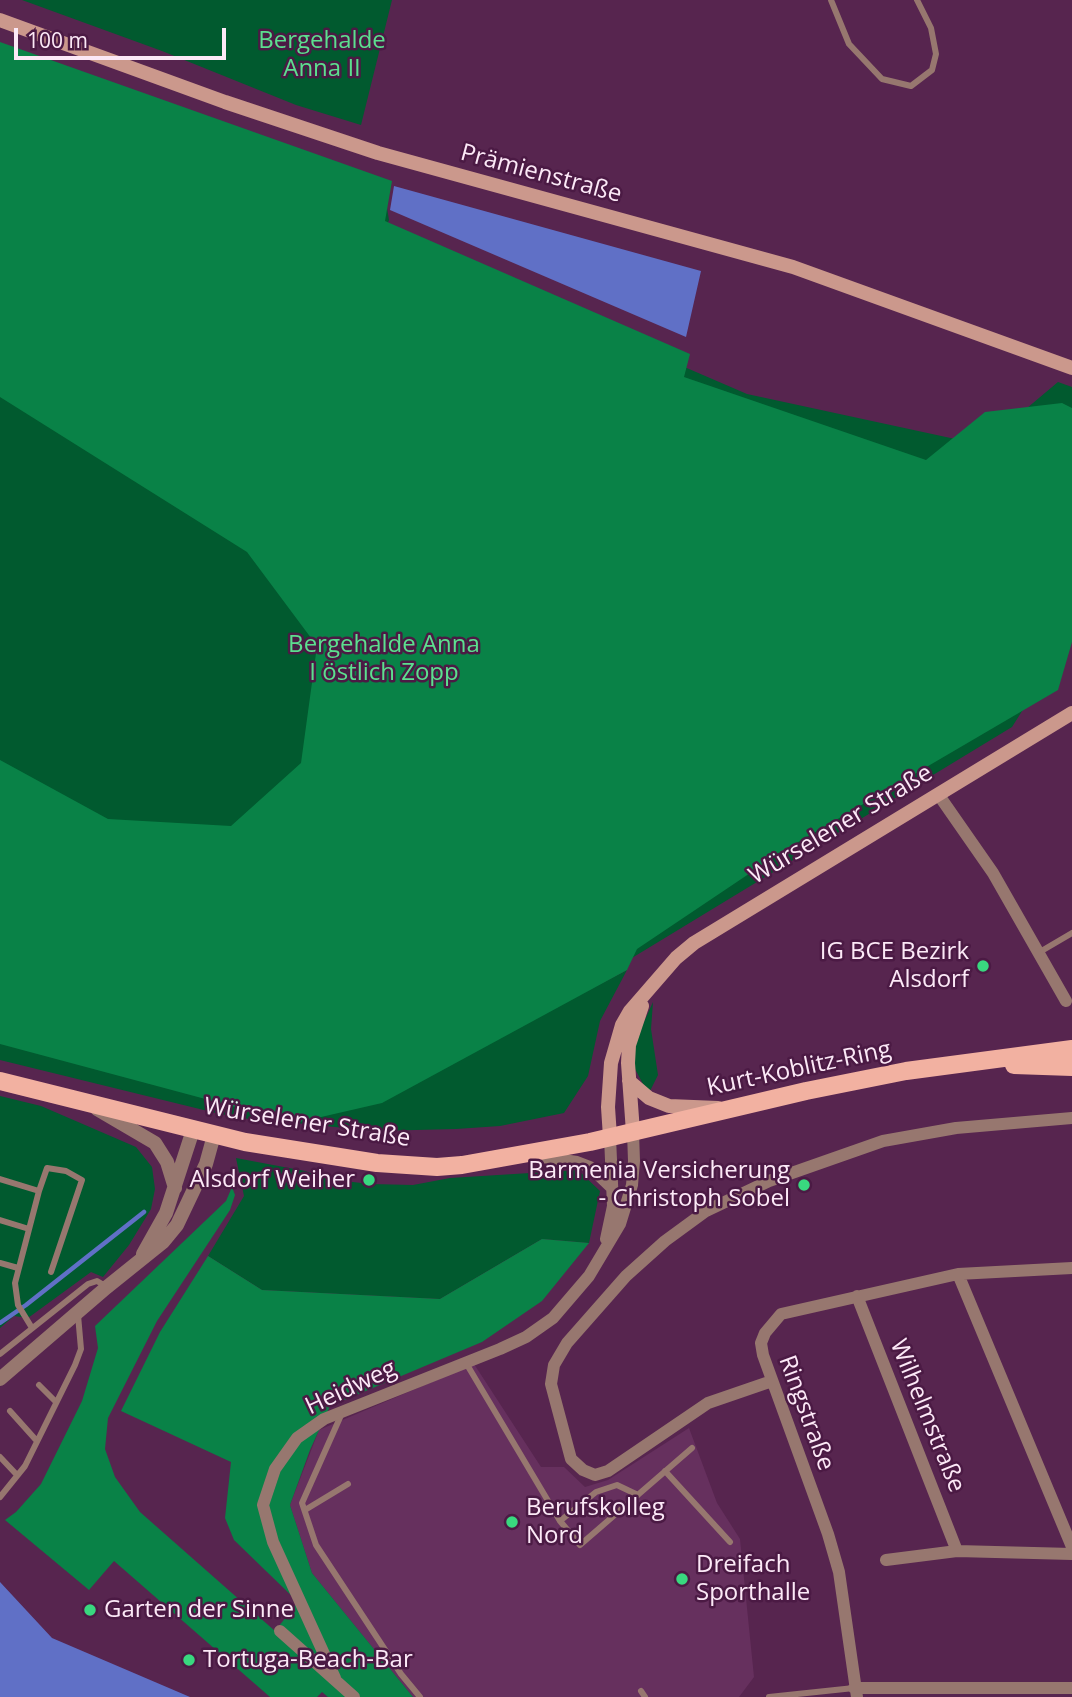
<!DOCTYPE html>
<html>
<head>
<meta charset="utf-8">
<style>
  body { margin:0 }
  #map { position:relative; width:1072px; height:1697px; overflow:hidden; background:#57254f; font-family:"Open Sans",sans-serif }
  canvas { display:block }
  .scale { position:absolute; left:14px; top:28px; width:212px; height:32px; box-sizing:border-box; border:4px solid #fce9f7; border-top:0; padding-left:9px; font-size:21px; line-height:24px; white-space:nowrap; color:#fce9f7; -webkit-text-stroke:5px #4b1a44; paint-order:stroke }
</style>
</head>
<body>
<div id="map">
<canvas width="1072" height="1697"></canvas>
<div class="scale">100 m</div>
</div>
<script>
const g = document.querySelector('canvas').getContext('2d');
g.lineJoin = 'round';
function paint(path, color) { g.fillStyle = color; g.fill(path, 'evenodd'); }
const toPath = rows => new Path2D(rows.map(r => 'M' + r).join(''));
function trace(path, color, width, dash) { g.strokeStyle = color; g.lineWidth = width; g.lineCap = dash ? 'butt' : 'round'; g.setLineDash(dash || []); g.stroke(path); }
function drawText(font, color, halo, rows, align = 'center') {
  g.font = font + ' "Open Sans",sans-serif'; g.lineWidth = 5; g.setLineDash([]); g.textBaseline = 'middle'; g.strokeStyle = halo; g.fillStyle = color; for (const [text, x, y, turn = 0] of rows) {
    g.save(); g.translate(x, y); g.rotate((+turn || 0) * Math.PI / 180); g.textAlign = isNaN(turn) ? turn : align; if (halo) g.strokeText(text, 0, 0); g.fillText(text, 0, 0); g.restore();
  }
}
const built = toPath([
  [474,1364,541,1467,564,1467,585,1487,608,1480,689,1428,717,1503,740,1539,754,1677,739,1697,413,1697,312,1573,290,1505,319,1430]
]);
const green = toPath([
  [22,0,392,0,361,125,296,105,162,51],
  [0,60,383,184,389,220,383,237,747,394,983,445,1058,382,1072,387,1072,632,1012,727,520,1026,627,970,600,1021,588,1076,564,1113,500,1126,456,1129,375,1131,295,1123,299,1121,266,1122,220,1114,0,1060],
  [653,1002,651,1029,658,1075,650,1091,643,1084,634,1067,633,1046],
  [0,1096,41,1106,136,1147,152,1167,155,1189,151,1209,129,1245,103,1277,91,1272,28,1318,14,1316,0,1328],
  [236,1158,305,1171,327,1179,370,1184,413,1185,450,1178,578,1170,600,1191,589,1243,542,1239,440,1299,262,1290,208,1256,244,1196]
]);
const forest = toPath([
  [0,42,392,181,385,221,690,354,684,377,926,460,985,412,1062,403,1072,408,1072,642,1058,690,783,851,637,949,627,970,382,1103,295,1123,0,1044,0,760,108,819,231,826,301,763,317,646,247,552,0,397],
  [232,1187,235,1195,230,1210,157,1321,108,1418,105,1449,115,1477,140,1512,275,1631,298,1602,234,1540,225,1518,231,1462,121,1411,160,1332,208,1256,262,1290,440,1299,542,1239,589,1243,542,1301,482,1342,330,1406,310,1450,290,1505,312,1573,413,1697,328,1697,322,1692,317,1697,270,1697,114,1561,89,1590,5,1520,16,1512,41,1484,82,1401,98,1348,95,1326,226,1201]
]);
const water = toPath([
  [394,186,701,271,686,337,390,210],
  [0,1582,52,1638,190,1697,0,1697]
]);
const stream = toPath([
  [0,1323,26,1305,144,1212]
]);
const service = toPath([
  [831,0,849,44,882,79,911,86,932,70,936,54,931,28,917,0],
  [1038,953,1072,933],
  [0,1179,39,1191,15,1283,18,1305,32,1328],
  [39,1191,47,1168,66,1171,82,1180,51,1272],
  [0,1220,29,1229],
  [0,1263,18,1268],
  [0,1354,88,1284,97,1281,107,1287],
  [466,1363,560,1521,580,1545,692,1448],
  [39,1385,56,1402],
  [10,1411,36,1440],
  [342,1413,302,1503,316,1545,401,1674,420,1697],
  [0,1457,17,1475],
  [665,1471,730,1542],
  [0,1497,25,1466,75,1365,81,1349,78,1315],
  [305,1510,348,1484],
  [560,1521,596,1492,617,1485,638,1495],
  [641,1691,645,1697],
  [769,1697,854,1688]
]);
const minor = toPath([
  [938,794,993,873,1066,1001],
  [535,1156,577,1162,590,1167,612,1188],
  [606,1239,613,1206,610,1137],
  [958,1274,1072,1547],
  [857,1296,957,1551],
  [772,1381,708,1403,608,1471,595,1475,583,1470,571,1459,551,1384,554,1365,567,1343,626,1276,665,1241,706,1211,769,1181,883,1141,956,1128,1072,1118],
  [886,1560,957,1551,1072,1554],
  [280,1631,354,1697],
  [335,1678,273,1542,263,1505,275,1469,297,1438,324,1419,500,1349,526,1337,553,1318,589,1276,620,1224,632,1185,634,1161,633,1132],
  [854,1688,1072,1688],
  [857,1697,839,1572,828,1534,763,1355,761,1343,765,1333,781,1314,958,1274,1072,1268]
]);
const tertiary = toPath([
  [97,1109,155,1143,167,1162,175,1188],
  [143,1254,166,1213,193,1130],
  [0,1379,107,1287,163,1242,177,1225,206,1164,214,1135]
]);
const secondary = toPath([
  [0,20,225,102,378,153,793,267,1072,368],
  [629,1081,649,1098,669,1106,718,1108],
  [633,1132,628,1063,629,1045,642,1006],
  [610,1137,608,1107,611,1063,622,1025,630,1011,676,958,694,943,1072,713]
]);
const primary = toPath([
  [1014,1065,1072,1067],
  [0,1081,245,1142,377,1163,437,1167,462,1165,590,1142,806,1091,906,1071,1072,1049]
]);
const markers = [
  [983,966,7,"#39d87f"],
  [369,1180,7,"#39d87f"],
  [804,1185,7,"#39d87f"],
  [512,1522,7,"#39d87f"],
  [682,1579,7,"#39d87f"],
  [90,1610,7,"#39d87f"],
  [189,1660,7,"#39d87f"]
];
const parkNames = [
  ["Bergehalde",322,41],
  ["Anna II",322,69],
  ["Bergehalde Anna",384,645],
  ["I östlich Zopp",384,673]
];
const streetNames = [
  ["Prämienstraße",541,174,15],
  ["Würselener Straße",841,825,-31],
  ["Kurt-Koblitz-Ring",799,1069,-12],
  ["Würselener Straße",307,1123,9],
  ["Heidweg",351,1388,-25],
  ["Ringstraße",806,1413,70],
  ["Wilhelmstraße",927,1416,68]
];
const poiNames = [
  ["IG BCE Bezirk",969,952,"right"],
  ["Alsdorf",969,980,"right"],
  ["Barmenia Versicherung",790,1171,"right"],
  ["- Christoph Sobel",790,1199,"right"],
  ["Alsdorf Weiher",355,1180,"right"],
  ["Berufskolleg",526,1508],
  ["Nord",526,1536],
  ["Dreifach",696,1565],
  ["Sporthalle",696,1593],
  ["Garten der Sinne",104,1610],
  ["Tortuga-Beach-Bar",203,1660]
];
paint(built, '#66305e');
paint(green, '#015a2f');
paint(forest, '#098247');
paint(water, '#6070c6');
trace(stream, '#6070c6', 4.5);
trace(service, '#97776f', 6);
trace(minor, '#97776f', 12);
trace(tertiary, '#97776f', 14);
trace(secondary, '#cb988c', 14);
trace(primary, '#f2b1a1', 18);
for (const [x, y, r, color] of markers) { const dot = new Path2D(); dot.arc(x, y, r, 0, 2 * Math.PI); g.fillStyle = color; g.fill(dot); trace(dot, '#4b1a44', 2.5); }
drawText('24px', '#5cdf8f', '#4b1a44', parkNames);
drawText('24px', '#fce9f7', '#4b1a44', streetNames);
drawText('24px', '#fce9f7', '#4b1a44', poiNames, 'left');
</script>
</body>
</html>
